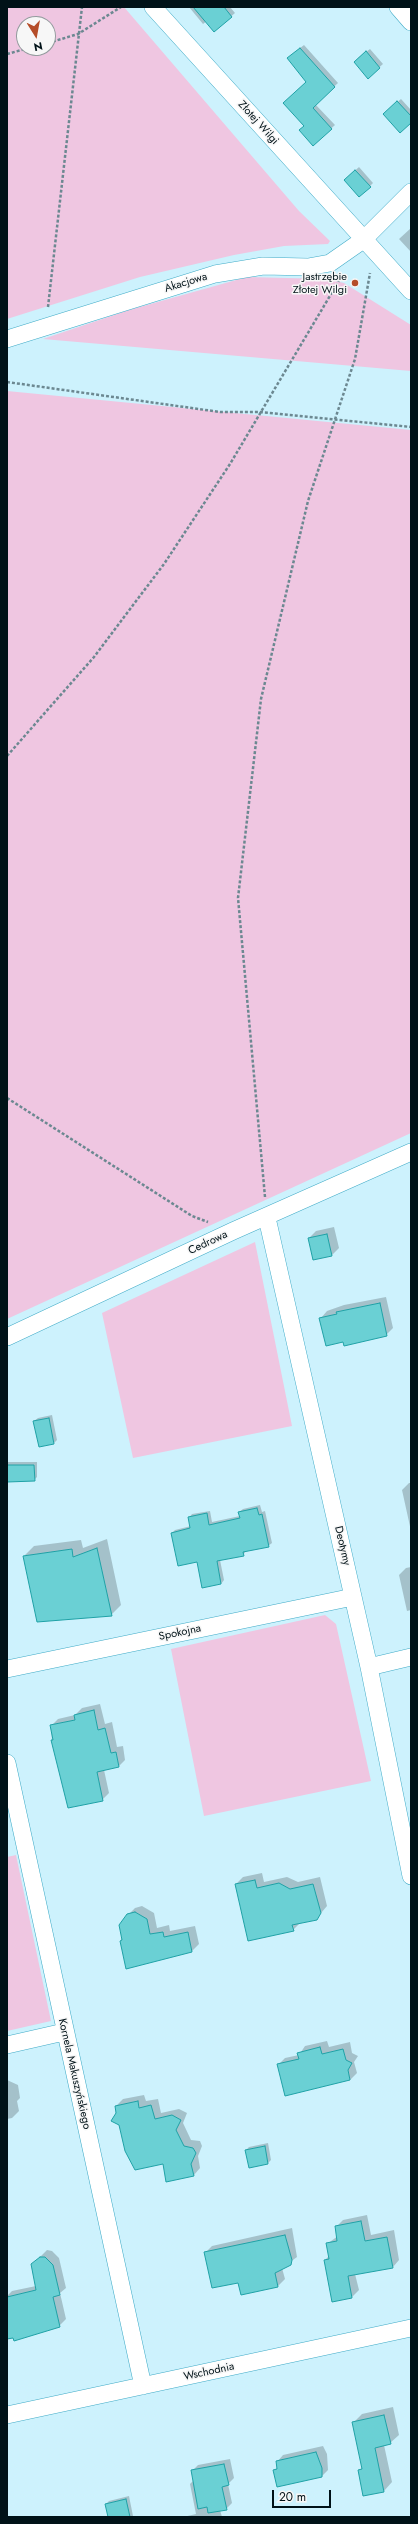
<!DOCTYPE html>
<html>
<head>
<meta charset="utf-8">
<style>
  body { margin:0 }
  #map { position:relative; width:418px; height:2524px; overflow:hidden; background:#cdf2fd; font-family:Jost,sans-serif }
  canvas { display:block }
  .frame { position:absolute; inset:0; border:8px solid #001218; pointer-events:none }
  .north { position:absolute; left:16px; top:16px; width:40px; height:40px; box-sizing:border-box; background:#f7f7f7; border:1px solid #949b9e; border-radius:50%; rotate:169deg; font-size:11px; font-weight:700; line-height:16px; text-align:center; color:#001218 }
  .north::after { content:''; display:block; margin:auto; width:14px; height:18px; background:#b54d29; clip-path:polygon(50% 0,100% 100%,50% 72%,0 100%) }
  .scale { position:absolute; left:272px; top:2490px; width:59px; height:18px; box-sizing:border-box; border:2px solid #001218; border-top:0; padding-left:5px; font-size:12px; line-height:14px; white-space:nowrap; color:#001218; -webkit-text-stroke:3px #f7f7f7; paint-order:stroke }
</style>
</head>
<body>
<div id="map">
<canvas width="418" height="2524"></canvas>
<div class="frame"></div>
<div class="north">N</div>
<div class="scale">20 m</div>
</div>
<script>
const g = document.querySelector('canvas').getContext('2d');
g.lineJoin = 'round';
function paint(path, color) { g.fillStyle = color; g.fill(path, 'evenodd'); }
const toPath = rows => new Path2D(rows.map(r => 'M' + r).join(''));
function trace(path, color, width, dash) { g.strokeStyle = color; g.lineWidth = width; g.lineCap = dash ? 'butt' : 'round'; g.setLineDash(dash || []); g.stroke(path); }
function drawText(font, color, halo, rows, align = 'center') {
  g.font = font + ' Jost,sans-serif'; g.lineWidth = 3; g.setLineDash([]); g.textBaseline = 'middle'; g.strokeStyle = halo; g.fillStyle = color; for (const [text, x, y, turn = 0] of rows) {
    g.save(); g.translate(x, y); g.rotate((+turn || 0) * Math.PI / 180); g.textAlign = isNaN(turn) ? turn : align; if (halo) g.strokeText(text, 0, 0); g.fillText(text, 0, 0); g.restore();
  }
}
const green = toPath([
  [7,7,124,7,299,211,330,241,328,244,284,246,234,255,140,277,7,319],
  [24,24,48,24,48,48,24,48],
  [247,277,327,279,344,283,411,325,411,371,43,339,129,310],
  [7,391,411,430,411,1133,7,1319],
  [255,1242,292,1426,133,1458,102,1313],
  [325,1615,336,1624,371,1781,204,1816,171,1649],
  [16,1855,51,2021,7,2031,7,1857]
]);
const shadow = toPath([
  [189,7,230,7,235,13,214,31,207,21,203,24],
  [304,45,338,83,315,104,335,125,313,145,305,126,307,82,291,55],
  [370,49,383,64,368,77,358,58],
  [401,99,411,110,411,122,388,110],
  [359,167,373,183,370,186,348,177],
  [411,228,411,252,399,239],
  [334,1227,339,1248,332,1255,313,1259,309,1238,316,1231],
  [386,1297,393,1328,386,1335,344,1341,321,1318,327,1311,344,1305],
  [52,1415,57,1440,54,1443,34,1421,38,1418],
  [7,1452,7,1462,37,1462,37,1477,34,1480,7,1480],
  [409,1483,411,1483,411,1531,402,1490],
  [260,1505,262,1512,265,1511,272,1543,268,1546,246,1551,243,1555,220,1560,224,1580,221,1584,172,1533,175,1530,191,1526,189,1518,192,1514,210,1511,212,1522,240,1516,239,1512,243,1509],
  [107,1539,121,1605,111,1615,24,1556,34,1546,81,1540,83,1548],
  [411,1567,411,1610,407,1611,399,1575,406,1568],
  [100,1704,105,1724,112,1722,117,1747,123,1746,125,1760,119,1766,104,1770,109,1793,102,1800,52,1741,51,1726,58,1719,75,1715,82,1708],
  [262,1873,264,1882,287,1877,298,1882,320,1877,327,1906,316,1919,300,1923,293,1930,236,1884,243,1877],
  [142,1906,154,1913,157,1928,169,1925,170,1931,195,1926,199,1944,192,1951,121,1941,128,1915,135,1908],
  [327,2041,329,2047,350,2042,352,2053,358,2056,354,2062,357,2073,350,2080,278,2065,285,2058,299,2055,305,2046],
  [7,2080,18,2085,20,2098,17,2101,19,2111,12,2118,7,2119],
  [144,2095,146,2101,158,2099,161,2113,179,2109,187,2113,183,2123,191,2140,200,2141,202,2146,198,2156,200,2168,194,2175,163,2163,118,2114,116,2106,123,2099],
  [268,2143,271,2160,268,2163,246,2150,249,2147],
  [367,2215,371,2235,394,2230,399,2260,393,2267,355,2274,359,2290,352,2297,325,2260,329,2256,327,2244,338,2236,336,2227,343,2220],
  [292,2228,297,2257,282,2268,285,2279,278,2286,242,2294,239,2281,205,2253,212,2246],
  [47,2250,52,2251,59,2258,66,2288,60,2293,66,2319,59,2326,7,2338,7,2296,12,2291,36,2286,32,2265],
  [393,2407,399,2435,390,2443,384,2445,392,2482,384,2491,359,2471,363,2467,353,2423,362,2414],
  [323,2446,327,2454,328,2470,321,2477,274,2471,278,2467,277,2462,283,2455],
  [230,2459,234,2478,228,2484,232,2503,226,2509,220,2510,222,2517,183,2517,196,2514,190,2484,194,2480,192,2471,198,2465],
  [129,2496,133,2516,109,2517,106,2504,109,2501]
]);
const building = toPath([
  [193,7,224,7,232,17,214,32,193,7],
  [300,48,335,87,313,108,332,129,313,146,299,130,304,126,283,103,306,82,287,58,300,48],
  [366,51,380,68,368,79,354,62,366,51],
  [397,101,411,116,411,123,400,133,383,114,397,101],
  [355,170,371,187,359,197,344,180,355,170],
  [327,1234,332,1256,313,1260,308,1238,327,1234],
  [380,1303,387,1336,344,1346,343,1342,326,1346,319,1318,337,1314,336,1312,380,1303],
  [49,1418,54,1444,39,1447,33,1421,49,1418],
  [7,1465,34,1465,35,1481,7,1482,7,1465],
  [257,1508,259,1515,262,1514,269,1547,243,1552,244,1556,217,1561,221,1584,202,1588,197,1562,178,1566,171,1533,190,1528,188,1517,207,1513,209,1525,240,1518,238,1512,257,1508],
  [97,1548,112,1616,37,1622,23,1556,72,1549,73,1557,97,1548],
  [94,1710,98,1730,105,1728,111,1753,116,1752,119,1767,97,1772,103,1801,68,1808,51,1740,53,1740,50,1725,75,1720,74,1715,94,1710],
  [255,1880,257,1888,279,1883,290,1889,313,1884,321,1913,317,1920,292,1925,294,1931,248,1941,235,1884,255,1880],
  [135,1912,147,1919,150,1934,163,1932,164,1937,188,1932,192,1952,126,1969,120,1941,122,1940,119,1925,127,1914,135,1912],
  [320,2047,322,2054,343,2049,346,2060,352,2063,348,2070,350,2080,285,2096,277,2064,299,2059,297,2053,320,2047],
  [138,2101,139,2108,151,2105,155,2119,172,2115,181,2120,176,2130,184,2146,193,2148,196,2153,191,2164,194,2176,166,2182,163,2164,135,2170,125,2151,119,2125,111,2121,116,2113,115,2106,138,2101],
  [265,2146,268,2164,249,2168,245,2150,265,2146],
  [361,2221,365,2241,387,2237,393,2268,348,2276,352,2298,332,2302,324,2260,329,2259,326,2243,337,2241,335,2226,361,2221],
  [285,2235,292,2260,291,2265,275,2273,278,2287,241,2295,238,2283,212,2288,204,2252,285,2235],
  [40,2257,45,2257,53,2265,60,2295,53,2297,60,2327,14,2341,13,2338,7,2339,7,2297,36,2290,31,2264,40,2257],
  [384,2415,391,2444,375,2448,384,2492,363,2496,358,2470,362,2469,352,2422,384,2415],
  [316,2452,322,2468,322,2477,277,2487,273,2470,277,2469,276,2461,316,2452],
  [224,2464,229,2485,222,2487,227,2510,208,2513,207,2507,198,2509,191,2470,224,2464],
  [126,2499,130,2517,108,2517,105,2504,126,2499]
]);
const path = toPath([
  [48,43,78,34,121,7],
  [7,54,29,48],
  [48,307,82,7],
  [7,382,220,412,260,412,411,427],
  [7,756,94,657,164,564,230,464,340,279],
  [7,1098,192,1216,208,1222],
  [265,1197,238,898,261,699,308,501,355,359,370,273]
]);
const minor = toPath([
  [153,7,411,291],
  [398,7,411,22],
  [7,339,215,274,263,266,308,267,330,263,363,240,411,192],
  [267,1218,369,1667,411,1876],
  [7,1337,233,1231,411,1152],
  [369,1667,411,1657],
  [7,1669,353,1597],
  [7,1763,143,2386],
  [7,2045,64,2032],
  [7,2415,411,2328]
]);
const markers = [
  [355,283,4,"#b54d29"]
];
const streetNames = [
  ["Złotej Wilgi",258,123,48],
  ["Akacjowa",186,283,-17],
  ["Cedrowa",208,1243,-25],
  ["Deotymy",342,1546,77],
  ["Spokojna",180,1633,-12],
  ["Kornela Makuszyńskiego",74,2074,77],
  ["Wschodnia",209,2372,-12]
];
const poiNames = [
  ["Jastrzębie",347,277],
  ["Złotej Wilgi",347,290]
];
paint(green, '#efc6e1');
paint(shadow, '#0003');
paint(building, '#6ad0d4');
trace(building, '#1fa1a6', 1);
trace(minor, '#40abc7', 18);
trace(path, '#6c8891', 2.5, [3, 2]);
trace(minor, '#fff', 17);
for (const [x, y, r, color] of markers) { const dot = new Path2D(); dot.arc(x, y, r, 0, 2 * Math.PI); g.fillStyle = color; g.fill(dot); trace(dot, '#f7f7f7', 1.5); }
drawText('11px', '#001218', '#f7f7f7', streetNames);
drawText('11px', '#001218', '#f7f7f7', poiNames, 'right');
</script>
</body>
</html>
